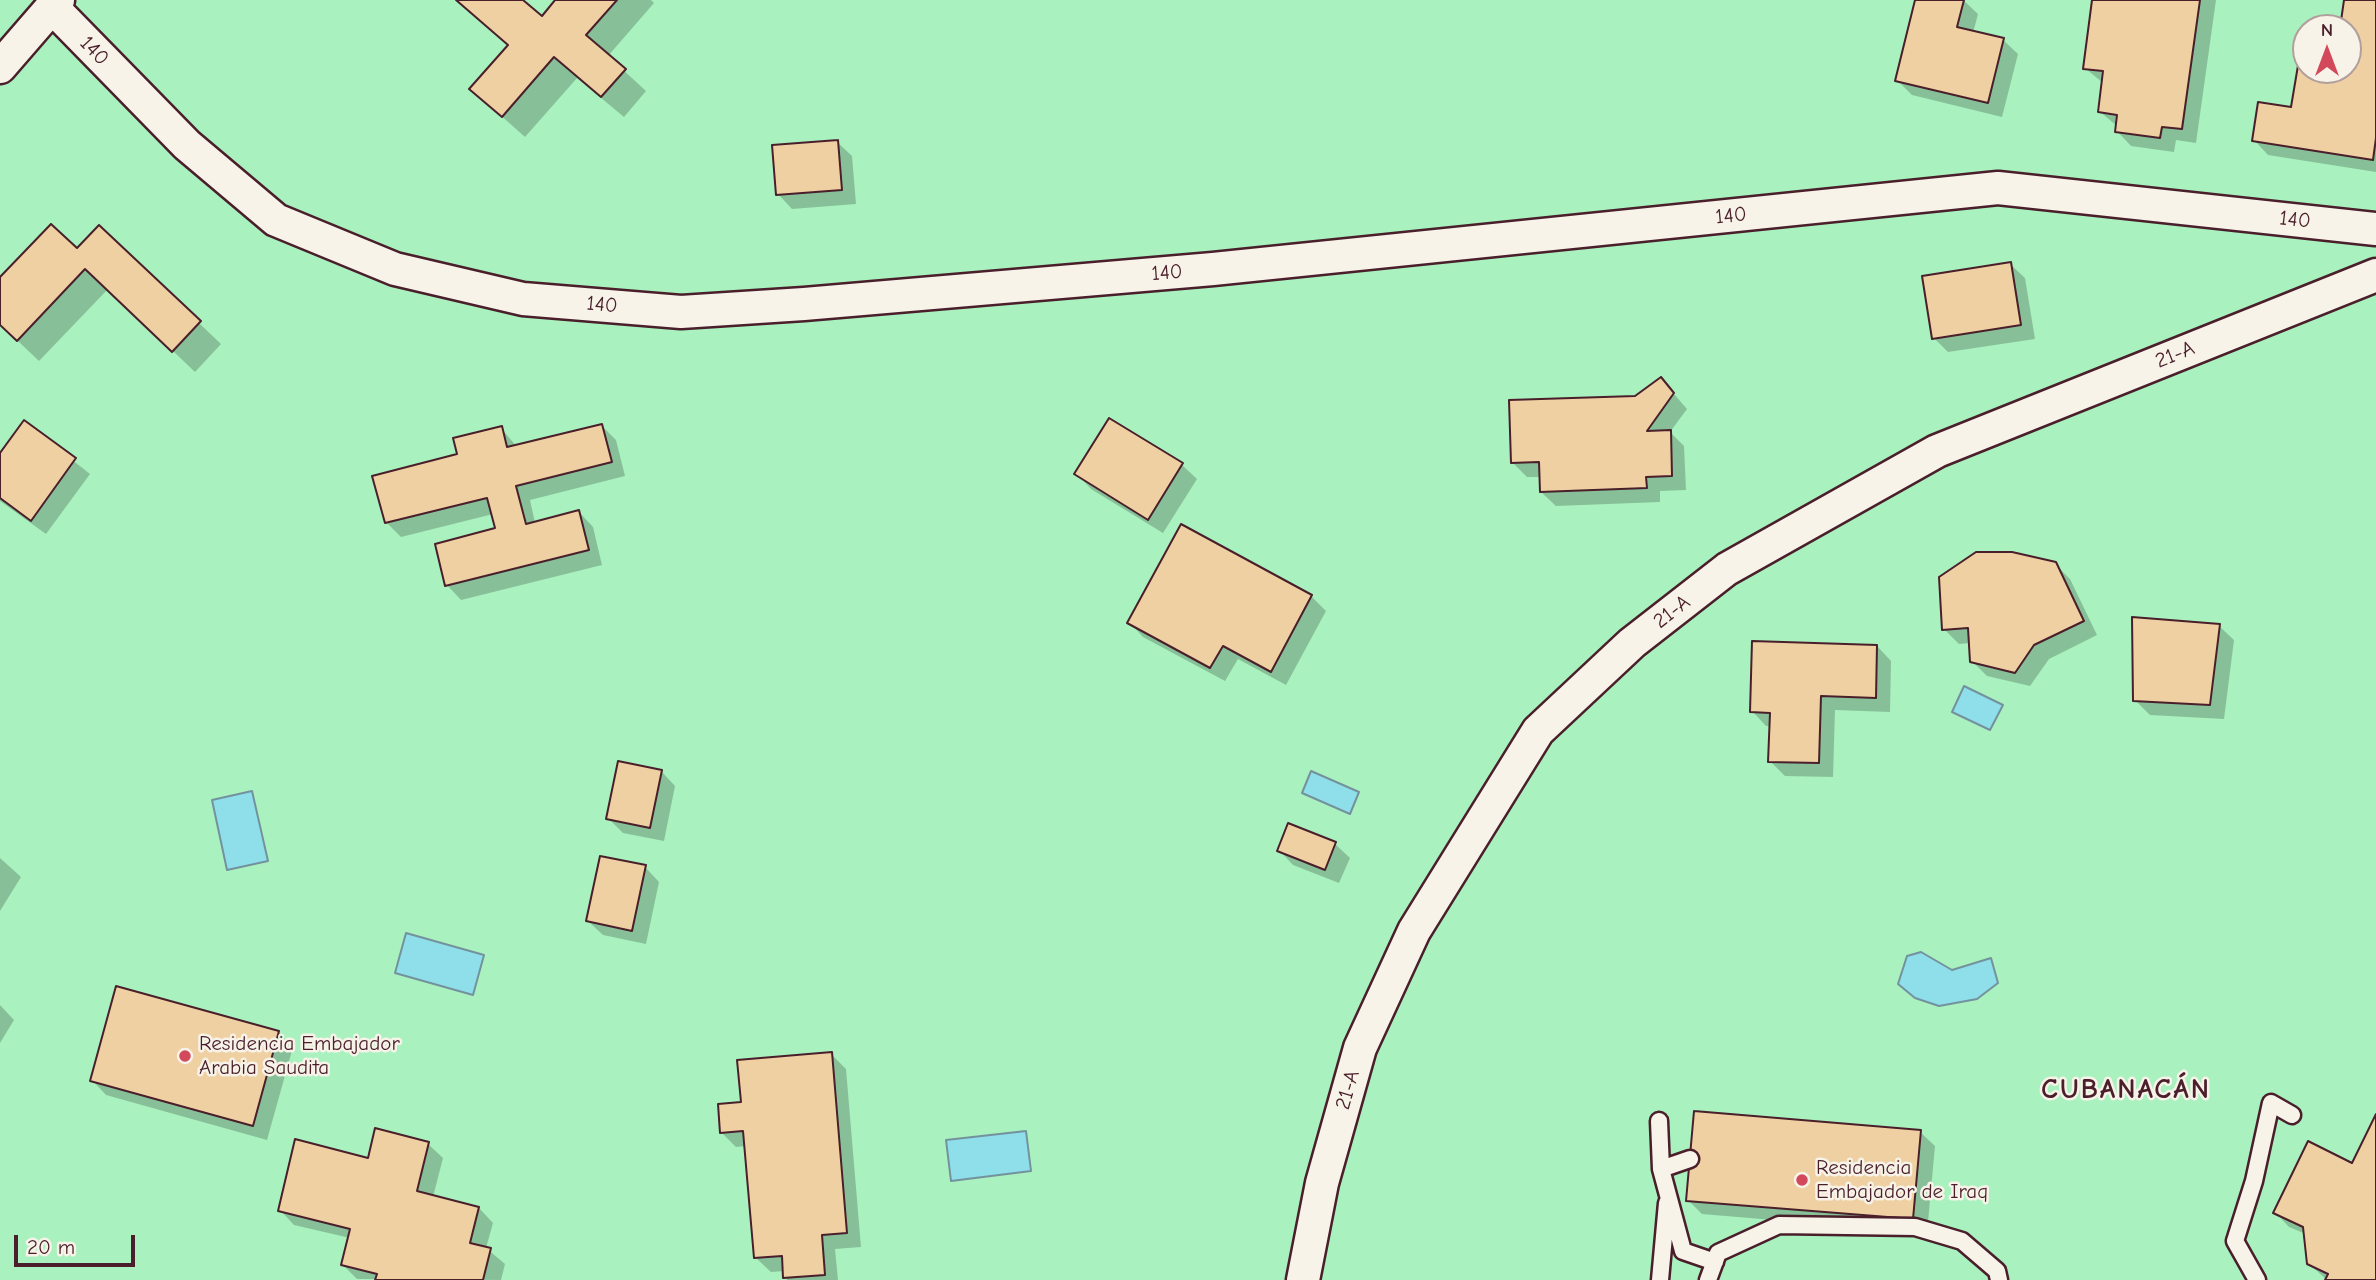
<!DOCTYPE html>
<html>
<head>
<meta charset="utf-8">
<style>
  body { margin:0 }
  #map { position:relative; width:2376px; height:1280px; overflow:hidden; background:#f7f3e8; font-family:"Comic Neue",sans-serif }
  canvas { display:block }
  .north { position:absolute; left:2292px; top:14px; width:70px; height:70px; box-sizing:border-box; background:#f7f3e8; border:2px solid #b29e9c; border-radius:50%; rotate:0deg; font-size:19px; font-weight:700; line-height:28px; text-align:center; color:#4a1f2b }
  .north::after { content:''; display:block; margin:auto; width:24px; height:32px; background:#d1495b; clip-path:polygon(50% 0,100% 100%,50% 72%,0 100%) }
  .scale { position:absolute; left:14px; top:1235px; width:121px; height:32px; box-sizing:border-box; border:4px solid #4a1f2b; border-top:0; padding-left:9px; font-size:21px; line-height:24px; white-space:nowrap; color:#4a1f2b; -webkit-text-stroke:5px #f7f3e8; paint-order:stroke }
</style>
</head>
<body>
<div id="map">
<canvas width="2376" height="1280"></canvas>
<div class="north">N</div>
<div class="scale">20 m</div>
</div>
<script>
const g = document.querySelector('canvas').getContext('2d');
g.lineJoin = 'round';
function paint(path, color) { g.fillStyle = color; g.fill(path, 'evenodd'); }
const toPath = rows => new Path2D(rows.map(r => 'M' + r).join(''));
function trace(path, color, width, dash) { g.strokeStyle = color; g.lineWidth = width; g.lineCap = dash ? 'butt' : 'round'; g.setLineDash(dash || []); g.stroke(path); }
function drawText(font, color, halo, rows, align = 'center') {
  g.font = font + ' "Comic Neue",sans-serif'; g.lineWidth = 5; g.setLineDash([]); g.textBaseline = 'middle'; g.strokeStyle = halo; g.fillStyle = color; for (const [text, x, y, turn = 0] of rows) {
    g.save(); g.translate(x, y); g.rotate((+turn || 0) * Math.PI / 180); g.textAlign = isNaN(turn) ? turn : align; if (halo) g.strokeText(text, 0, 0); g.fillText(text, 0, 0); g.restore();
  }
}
const green = toPath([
  [0,0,2376,0,2376,1280,0,1280],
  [2306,28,2348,28,2348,70,2306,70]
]);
const water = toPath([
  [1964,686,2003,705,1990,730,1952,712,1964,686],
  [1311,771,1359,792,1350,814,1302,793,1311,771],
  [252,791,268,861,227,870,212,800,252,791],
  [406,933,484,955,473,995,395,973,406,933],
  [1921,952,1952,970,1991,958,1998,983,1977,999,1939,1006,1915,998,1898,984,1907,956,1921,952],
  [1026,1131,1031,1171,951,1181,946,1140,1026,1131]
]);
const shadow = toPath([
  [458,0,521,0,542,18,558,0,651,0,654,3,608,56,646,91,624,117,577,78,525,137,471,89,509,46],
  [1917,0,1963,0,1978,14,1973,33,2003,40,2018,54,2002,117,1912,95,1897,80],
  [2094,0,2216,0,2196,143,2176,140,2174,152,2131,146,2117,131,2117,126,2099,111,2103,83,2085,68],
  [2346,0,2376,0,2376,172,2268,155,2254,140,2293,109,2306,28,2306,70,2348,70,2348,28,2341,28],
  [837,142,852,156,856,204,792,209,778,194],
  [99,228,221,344,195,372,108,289,39,361,0,324,0,280,77,251],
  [2010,264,2025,278,2035,339,1948,352,1934,338],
  [1661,379,1687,409,1670,432,1684,446,1686,490,1660,491,1660,502,1556,506,1541,492,1541,477,1527,477,1512,462,1636,398],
  [1109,420,1182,465,1197,479,1163,533,1091,489,1077,474],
  [24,422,90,474,46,534,0,501,0,456],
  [602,426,616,440,625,476,530,500,535,523,579,512,593,527,602,565,461,600,447,585,497,530,493,514,401,537,386,522,459,456,501,428,517,447],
  [1182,526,1311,596,1326,611,1286,685,1238,659,1225,681,1143,637,1129,622],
  [2055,564,2070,579,2097,635,2049,659,2030,686,1987,676,1972,661,1971,643,1959,644,1944,629],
  [2219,626,2234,640,2224,719,2150,715,2135,700],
  [1877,646,1891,661,1890,712,1835,710,1833,777,1785,776,1770,761,1771,726,1766,726,1752,711],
  [661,771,675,786,664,841,623,833,608,818],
  [1289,825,1335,844,1350,858,1339,883,1293,865,1279,850],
  [0,858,21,877,0,911],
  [645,867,659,882,646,944,603,935,588,921],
  [118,988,279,1033,293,1047,267,1140,106,1095,92,1080],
  [0,1005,14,1020,0,1043],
  [831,1054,846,1069,861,1247,835,1249,838,1280,787,1280,785,1271,771,1272,756,1258,746,1146,736,1147,722,1133,743,1104],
  [2376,1118,2376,1280,2327,1280,2309,1264,2306,1234,2289,1227,2275,1212,2352,1165],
  [1920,1132,1935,1146,1927,1233,1702,1214,1688,1200],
  [428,1144,443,1158,433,1197,479,1208,493,1223,486,1248,505,1264,501,1280,357,1279,343,1265,350,1238,294,1225,280,1210,369,1160]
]);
const building = toPath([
  [456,0,523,0,542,16,555,0,617,0,586,35,626,69,601,97,554,57,502,117,469,89,508,45,456,0],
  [1915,0,1964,0,1957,27,2004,38,1988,103,1895,81,1915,0],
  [2092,0,2200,0,2182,129,2162,127,2160,138,2115,132,2117,115,2098,112,2103,71,2083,69,2092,0],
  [2344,0,2376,0,2376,138,2373,160,2252,141,2258,102,2291,107,2305,24,2329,28,2306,28,2306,70,2348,70,2348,28,2340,28,2344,0],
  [838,140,842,190,776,195,772,145,838,140],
  [51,224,77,248,99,225,201,321,172,352,85,269,17,341,0,325,0,277,51,224],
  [2011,262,2021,325,1932,339,1922,276,2011,262],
  [1661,377,1674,393,1647,431,1671,430,1672,476,1646,477,1647,488,1540,492,1539,462,1511,463,1509,400,1635,396,1661,377],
  [1109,418,1183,463,1148,520,1074,474,1109,418],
  [24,420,76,458,31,521,0,498,0,453,24,420],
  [602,424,612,462,516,486,526,524,579,510,589,550,445,586,435,544,495,528,487,498,385,523,372,476,457,454,453,438,502,426,507,447,602,424],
  [1181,524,1312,595,1271,672,1223,646,1210,668,1127,623,1181,524],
  [1976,552,2012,552,2056,562,2084,621,2034,645,2015,673,1970,662,1968,628,1942,630,1939,577,1976,552],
  [2132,617,2220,624,2210,705,2133,701,2132,617],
  [1752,641,1877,645,1876,698,1821,696,1819,763,1768,762,1770,713,1750,712,1752,641],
  [618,761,662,770,650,828,606,819,618,761],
  [1288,823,1336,842,1325,870,1277,851,1288,823],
  [600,856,646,865,632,931,586,921,600,856],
  [116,986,279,1031,253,1126,90,1081,116,986],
  [832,1052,847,1233,822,1235,825,1275,783,1278,782,1256,754,1258,743,1131,720,1133,718,1104,741,1102,737,1060,832,1052],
  [1694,1111,1921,1130,1913,1219,1686,1201,1694,1111],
  [2376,1114,2376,1280,2325,1280,2328,1274,2307,1264,2303,1227,2273,1213,2308,1141,2352,1163,2376,1114],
  [375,1128,429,1142,417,1191,479,1207,470,1243,491,1248,483,1280,375,1280,377,1274,341,1265,350,1229,278,1211,295,1139,368,1158,375,1128]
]);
const service = toPath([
  [1659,1121,1661,1169],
  [1690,1159,1661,1169,1683,1251,1715,1262],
  [1660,1280,1667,1203],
  [1708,1280,1718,1253,1779,1225,1915,1227,1962,1241,1997,1271,1999,1280],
  [2257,1280,2235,1241,2254,1181,2271,1103,2292,1115]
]);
const minor = toPath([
  [52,7,187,145,276,220,395,269,523,299,681,312,804,304,1213,269,1998,188,2376,229],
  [0,67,58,0],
  [1303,1280,1322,1183,1360,1048,1414,931,1538,731,1632,643,1727,569,1937,451,2376,275]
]);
const markers = [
  [185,1056,7,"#d1495b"],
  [1802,1180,7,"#d1495b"]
];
const streetNames = [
  ["140",94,51,46],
  ["140",1731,216,-6],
  ["140",2295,220,6],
  ["140",1167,273,-5],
  ["140",602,305,5],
  ["21-A",2175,355,-22],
  ["21-A",1672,612,-38],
  ["21-A",1348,1090,-74]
];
const poiNames = [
  ["Residencia Embajador",199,1044],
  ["Arabia Saudita",199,1068],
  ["Residencia",1816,1168],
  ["Embajador de Iraq",1816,1192]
];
const districtNames = [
  ["CUBANACÁN",2126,1090]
];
paint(green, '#a9f1be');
paint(water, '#8fdfea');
trace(water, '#73929e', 2);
paint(shadow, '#0003');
paint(building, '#efd0a2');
trace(building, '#4a1f2b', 2);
trace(service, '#4a1f2b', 21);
trace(minor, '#4a1f2b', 37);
trace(service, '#f7f3e8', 16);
trace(minor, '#f7f3e8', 32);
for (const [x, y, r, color] of markers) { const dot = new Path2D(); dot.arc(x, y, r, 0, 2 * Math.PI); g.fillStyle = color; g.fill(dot); trace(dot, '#f7f3e8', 2.5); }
drawText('21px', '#4a1f2b', '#f7f3e8', streetNames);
drawText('21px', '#4a1f2b', '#f7f3e8', poiNames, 'left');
g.letterSpacing = '2px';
drawText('bold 28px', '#4a1f2b', '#f7f3e8', districtNames);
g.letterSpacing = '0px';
</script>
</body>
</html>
